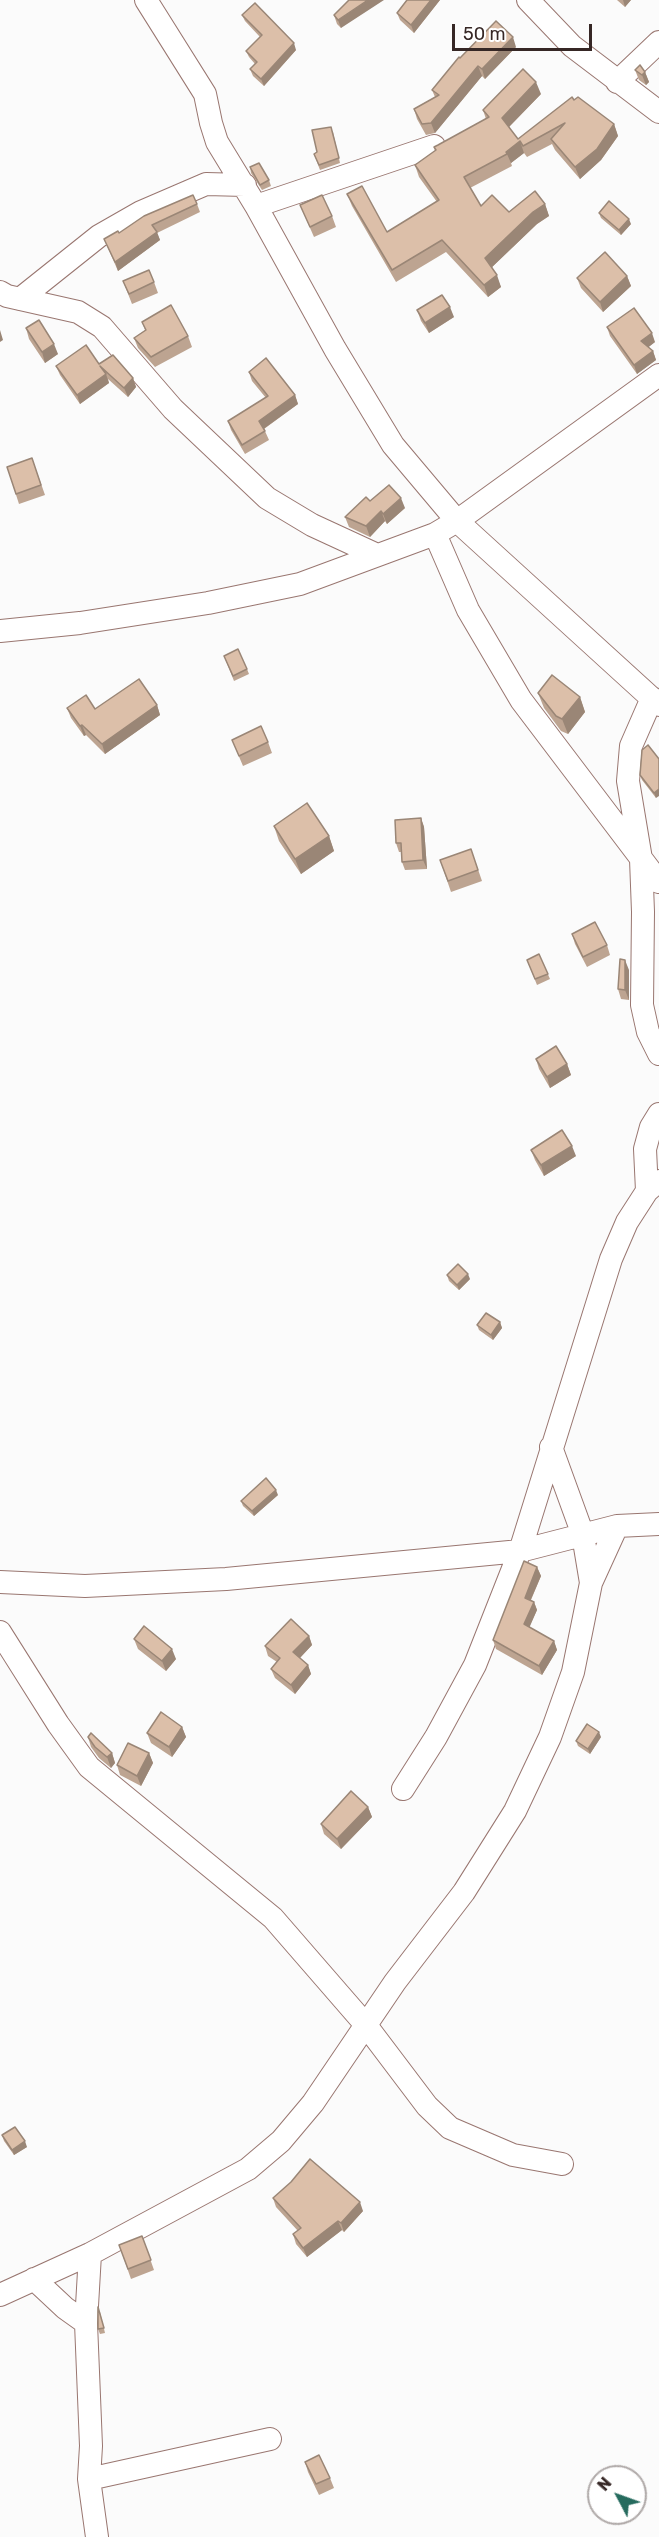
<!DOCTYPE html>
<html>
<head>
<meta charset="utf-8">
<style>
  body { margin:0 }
  #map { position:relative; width:659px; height:2537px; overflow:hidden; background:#fbfbfb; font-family:Rubik,sans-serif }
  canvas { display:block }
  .north { position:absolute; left:587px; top:2465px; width:60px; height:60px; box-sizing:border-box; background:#fff; border:2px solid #afa9a8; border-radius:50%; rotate:311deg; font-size:16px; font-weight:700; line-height:24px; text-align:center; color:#362725 }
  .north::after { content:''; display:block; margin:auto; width:21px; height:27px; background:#266b5e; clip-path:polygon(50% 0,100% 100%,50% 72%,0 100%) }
  .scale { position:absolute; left:452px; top:24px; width:140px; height:27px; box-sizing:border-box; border:3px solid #362725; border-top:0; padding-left:8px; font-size:18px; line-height:21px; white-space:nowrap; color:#362725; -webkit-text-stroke:4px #fff; paint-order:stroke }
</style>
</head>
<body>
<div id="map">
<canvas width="659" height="2537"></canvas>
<div class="north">N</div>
<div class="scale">50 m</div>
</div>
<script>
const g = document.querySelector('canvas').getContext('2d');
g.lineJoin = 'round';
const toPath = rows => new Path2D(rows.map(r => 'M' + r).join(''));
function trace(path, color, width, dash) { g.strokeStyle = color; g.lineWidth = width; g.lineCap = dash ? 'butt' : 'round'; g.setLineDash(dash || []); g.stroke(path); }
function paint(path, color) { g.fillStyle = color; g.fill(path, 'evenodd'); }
const minor = toPath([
  [146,0,205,94,211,123,217,142,256,206,434,146],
  [528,0,572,46,659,112],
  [617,82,659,42],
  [256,206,335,349,393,445,457,521,659,705],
  [0,292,7,296,78,312,102,327,173,409,267,498,312,525,377,555],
  [20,299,99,236,141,212,206,184,245,185],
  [435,534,468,610,521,700,659,882],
  [0,631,80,623,208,603,300,584,435,534,457,521,659,375],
  [652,698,631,746,628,781,641,859,643,912,642,1005,648,1032,659,1054],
  [647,1191,645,1149,651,1127,659,1114],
  [551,1447,583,1535,591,1583],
  [0,1582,85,1586,226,1579,520,1551,617,1526,659,1524],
  [0,1632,58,1724,89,1767,273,1918,365,2024,427,2106,450,2128,513,2155,562,2164],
  [403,1789,436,1737,475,1665,520,1551,611,1259,627,1222,647,1191,659,1181],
  [90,2254,86,2323,91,2446,89,2479,97,2537],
  [34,2279,65,2308,86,2323],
  [0,2295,90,2254,248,2169,281,2141,313,2103,395,1982,464,1892,515,1811,550,1737,573,1672,591,1583,617,1526],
  [89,2479,270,2439]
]);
const wall = toPath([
  [349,0,341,28,337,24,334,15],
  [407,0,440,0,414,33,400,20,397,13],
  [617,0,631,0,625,7],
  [242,15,296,50,264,86,253,76,250,69,255,64,249,57,246,51,260,37,245,21],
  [516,47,485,79,482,76,435,133,426,135,417,119,414,109,435,97,432,90,460,58],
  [635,70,645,72,649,82,646,85,639,80],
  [541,94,509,127,518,139,574,100,614,124,618,136,601,160,580,179,555,150,552,144,527,157,524,153,511,163,512,166,470,188,481,206,509,212,545,204,549,216,537,224,492,267,501,287,488,297,446,252,396,282,352,206,347,194,387,232,437,202,419,177,415,165,435,151,434,147,486,119,483,110],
  [333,132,340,163,320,170,314,154,317,152],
  [250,167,269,180,271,186,262,190,251,173],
  [197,204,200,212,157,233,160,240,118,271,104,239],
  [300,205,332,216,336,227,314,237],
  [599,213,631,224,621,235,601,218],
  [627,276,631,286,603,312,581,288,577,278],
  [123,281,154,282,158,293,132,304],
  [417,310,454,317,429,333,421,321],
  [142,322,188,336,192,347,155,367,138,348,134,338,145,330],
  [607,327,655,342,648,347,653,351,656,360,637,374,610,336],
  [26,328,58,354,45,363,29,339],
  [99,364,133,378,136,387,128,397,108,379,109,383,80,404,60,375,56,366],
  [249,372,295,395,298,404,264,429,269,440,245,454,231,430,228,421,266,398,252,381],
  [32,458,45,495,19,504,7,467],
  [370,501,405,508,387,524,385,521,370,537,349,527,345,517],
  [224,656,247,669,249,674,234,681],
  [538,693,580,697,585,712,568,734,561,731,544,708],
  [157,705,160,715,105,754,86,735,84,736,71,718,67,708,95,709],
  [232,740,268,742,272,753,243,766],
  [659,759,656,798,642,780,640,775],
  [421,818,424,827,427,869,405,870,402,862,401,852,399,852,396,843],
  [274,826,329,836,334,851,301,874,279,841],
  [471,849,482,881,451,892,440,860],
  [572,934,607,945,610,955,587,967,575,944],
  [539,954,550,979,537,985,527,960],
  [629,970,629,1000,621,999,618,989],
  [536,1059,567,1064,571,1075,550,1088,539,1069],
  [531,1150,576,1156,544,1176,535,1160],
  [447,1275,470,1279,459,1290,449,1281],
  [500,1322,502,1328,493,1340,479,1330,477,1325],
  [278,1495,254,1516,243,1506,241,1501],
  [537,1567,541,1576,531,1600,534,1602,537,1610,529,1627,554,1641,557,1650,542,1675,496,1649,493,1640],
  [309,1636,312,1645,300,1658,308,1665,311,1674,295,1694,275,1678,271,1669,277,1662,268,1656,265,1646],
  [134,1639,176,1659,166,1671,138,1649],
  [182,1727,186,1737,172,1757,151,1743,147,1733],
  [88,1737,112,1753,115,1763,111,1768,99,1758,91,1747],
  [601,1737,590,1754,578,1746,576,1741],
  [149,1753,153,1763,141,1786,120,1775,117,1765],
  [368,1807,372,1817,341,1849,324,1834,321,1824],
  [2,2135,27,2147,14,2155,4,2141],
  [273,2198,363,2211,344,2232,342,2230,307,2257,296,2244,293,2234,298,2231,276,2207],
  [142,2236,154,2270,131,2279,119,2245],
  [100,2312,105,2333,100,2334,98,2329],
  [305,2462,330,2478,334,2488,319,2495,308,2472]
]);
const shadedWall = toPath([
  [368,0,384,0,341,28,338,20],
  [431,0,440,0,414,33,411,25],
  [623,0,631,0,625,7],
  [513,37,516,47,485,79,482,69],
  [294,43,296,50,264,86,261,79],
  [478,66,482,76,435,133,431,123],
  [645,72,649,82,646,85,642,75],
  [536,82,541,94,506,130,502,118],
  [614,124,618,136,601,160,580,179,575,167],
  [520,141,524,153,511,163,506,152],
  [545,204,549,216,537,224,489,270,485,258,533,212],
  [629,219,631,224,621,235,619,230],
  [157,232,160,240,118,271,115,262],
  [497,275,501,287,488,297,484,285],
  [627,276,631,286,603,312,600,302],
  [450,307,454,317,429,333,425,323],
  [0,330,3,340,0,342],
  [652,333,655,342,645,350,641,341],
  [54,344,58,354,45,363,42,352],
  [653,351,656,360,637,374,634,365],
  [106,374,109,383,80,404,77,395],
  [133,378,136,387,128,397,124,388],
  [295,395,298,404,262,430,259,421],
  [401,498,405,508,387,524,383,514],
  [381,511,385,521,370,537,366,526],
  [580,697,585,712,568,734,562,719],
  [157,705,160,715,105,754,102,744],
  [82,725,86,735,84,736,80,726],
  [659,789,659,796,656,798,654,793],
  [421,818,424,827,427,869,423,860],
  [329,836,334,851,301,874,295,859],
  [625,960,629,970,629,1000,625,990],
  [567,1064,571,1075,550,1088,547,1077],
  [572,1146,576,1156,544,1176,541,1165],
  [468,1274,470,1279,459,1290,457,1285],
  [500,1322,502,1328,493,1340,491,1335],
  [276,1490,278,1495,254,1516,252,1511],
  [537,1567,541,1576,528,1606,525,1598],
  [534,1602,537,1610,527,1633,524,1624],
  [309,1636,312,1645,296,1662,293,1652],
  [554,1641,557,1650,542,1675,539,1666],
  [172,1649,176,1659,166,1671,162,1661],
  [308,1665,311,1674,295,1694,291,1685],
  [182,1727,186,1737,172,1757,169,1747],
  [599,1732,601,1737,590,1754,588,1749],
  [112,1753,115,1763,111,1768,107,1757],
  [149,1753,153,1763,141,1786,137,1776],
  [368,1807,372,1817,341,1849,337,1839],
  [25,2141,27,2147,14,2155,12,2150],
  [360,2202,363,2211,344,2232,341,2223],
  [338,2221,342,2230,307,2257,303,2248]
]);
const building = toPath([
  [349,0,368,0,338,20,334,15,349,0],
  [407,0,431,0,411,25,397,13,407,0],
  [255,3,294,43,261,79,250,69,257,62,246,51,262,35,242,15,255,3],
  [496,21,513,37,482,69,478,66,431,123,422,124,414,109,439,95,432,90,459,57,460,58,496,21],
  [640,65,645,72,642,75,635,70,640,65],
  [523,69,536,82,502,118,518,139,572,97,574,100,578,97,614,124,597,149,575,167,551,139,565,123,523,146,520,141,506,152,507,154,464,177,481,206,492,195,509,212,535,191,545,204,533,212,485,258,497,275,484,285,442,240,392,270,347,194,362,186,387,232,439,200,415,165,436,150,434,147,438,145,489,117,483,110,523,69],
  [331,127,339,158,319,165,314,154,317,152,312,130,331,127],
  [259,163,269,180,260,185,250,167,259,163],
  [193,195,197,204,152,225,157,232,115,262,104,239,118,231,119,233,144,216,193,195],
  [322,195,332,216,310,227,300,205,322,195],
  [609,201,629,219,619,230,599,213,609,201],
  [605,252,627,276,600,302,577,278,605,252],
  [149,270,154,282,129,294,123,281,149,270],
  [442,295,450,307,425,323,417,310,442,295],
  [171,305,188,336,151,357,134,338,146,330,142,322,171,305],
  [634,308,652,333,641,341,653,351,634,365,607,327,634,308],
  [39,320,54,344,42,352,26,328,39,320],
  [86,345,99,364,113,355,133,378,124,388,100,366,106,374,77,395,56,366,86,345],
  [266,358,295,395,259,421,265,431,242,445,228,421,268,396,249,372,266,358],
  [32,458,41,485,16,494,7,467,32,458],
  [389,485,401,498,383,514,381,511,366,526,345,517,366,497,370,501,389,485],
  [238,649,247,669,233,676,224,656,238,649],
  [552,675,580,697,562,719,556,716,538,693,552,675],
  [139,679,157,705,102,744,82,725,80,726,67,708,86,695,95,709,139,679],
  [261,726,268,742,239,756,232,740,261,726],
  [648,745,659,759,659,789,654,793,640,775,642,750,648,745],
  [307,803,329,836,295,859,274,826,307,803],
  [421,818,423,860,402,862,401,843,396,843,395,820,421,818],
  [471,849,478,870,448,881,440,860,471,849],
  [595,922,607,945,583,957,572,934,595,922],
  [539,954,548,974,535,979,527,960,539,954],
  [620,959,625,960,625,990,618,989,620,959],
  [556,1046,567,1064,547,1077,536,1059,556,1046],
  [562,1130,572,1146,541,1165,531,1150,562,1130],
  [458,1264,468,1274,457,1285,447,1275,458,1264],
  [486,1313,500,1322,491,1335,477,1325,486,1313],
  [266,1478,276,1490,252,1511,241,1501,266,1478],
  [524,1561,537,1567,525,1598,534,1602,524,1624,554,1641,539,1666,493,1640,524,1561],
  [291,1619,309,1636,293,1652,308,1665,291,1685,271,1669,280,1658,265,1646,291,1619],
  [144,1626,172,1649,162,1661,134,1639,144,1626],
  [161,1712,182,1727,169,1747,147,1733,161,1712],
  [587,1724,599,1732,588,1749,576,1741,587,1724],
  [91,1733,112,1753,107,1757,95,1747,88,1737,91,1733],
  [128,1743,149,1753,137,1776,117,1765,128,1743],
  [351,1791,368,1807,337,1839,321,1824,351,1791],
  [15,2127,25,2141,12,2150,2,2135,15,2127],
  [310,2159,360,2202,341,2223,338,2221,303,2248,293,2234,301,2228,273,2198,291,2182,310,2159],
  [142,2236,151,2260,128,2269,119,2245,142,2236],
  [98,2307,104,2328,98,2329,98,2307],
  [319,2455,330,2478,316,2484,305,2462,319,2455]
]);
trace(minor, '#997670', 24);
trace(minor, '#fff', 22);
paint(wall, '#bda491');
paint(shadedWall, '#9a8676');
paint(building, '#dcbfa9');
trace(building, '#9a8676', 1.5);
</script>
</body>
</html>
